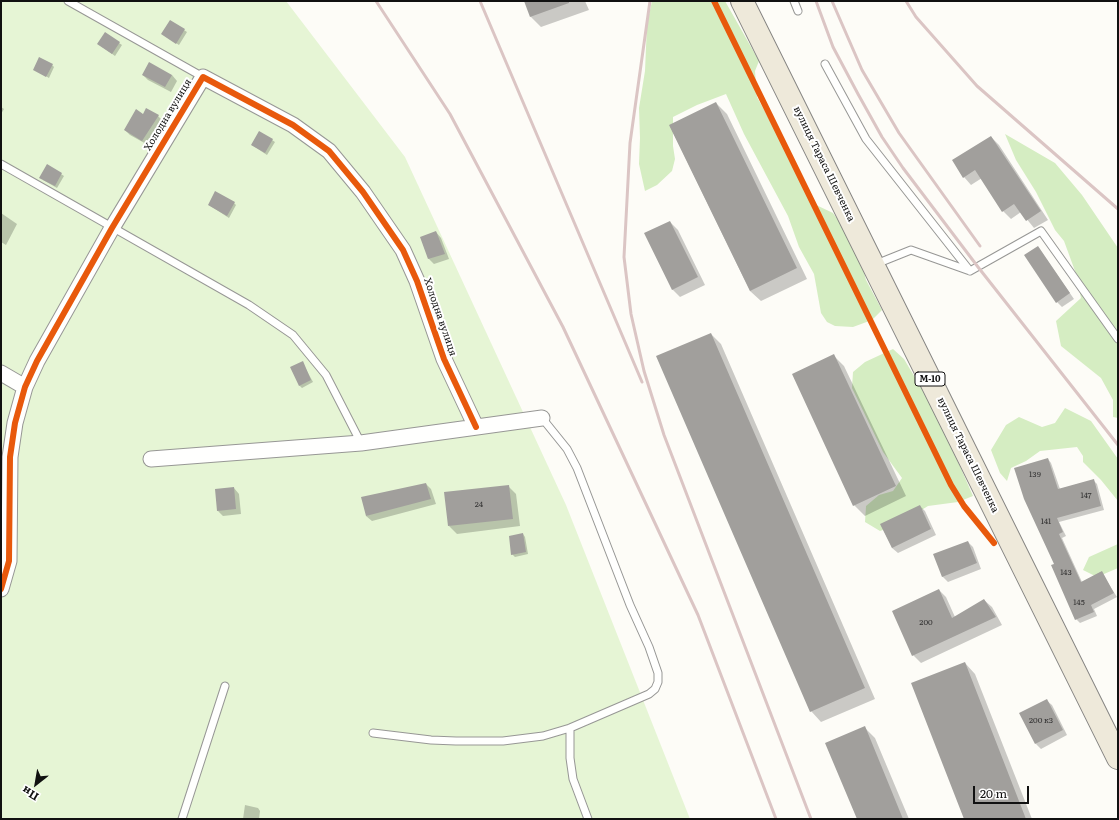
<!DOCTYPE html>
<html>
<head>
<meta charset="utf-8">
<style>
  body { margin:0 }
  #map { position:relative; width:1119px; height:820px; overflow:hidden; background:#fdfcf7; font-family:Literata,serif }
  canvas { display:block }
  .frame { position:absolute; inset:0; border:2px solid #111; pointer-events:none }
  .north { position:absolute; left:16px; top:764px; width:40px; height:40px; -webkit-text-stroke:3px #fff; paint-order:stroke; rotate:211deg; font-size:11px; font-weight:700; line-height:16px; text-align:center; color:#111 }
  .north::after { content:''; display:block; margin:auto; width:14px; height:18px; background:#111; clip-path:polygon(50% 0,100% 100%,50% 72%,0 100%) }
  .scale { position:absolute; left:973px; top:786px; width:56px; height:18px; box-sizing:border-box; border:2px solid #111; border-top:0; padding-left:5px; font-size:12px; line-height:14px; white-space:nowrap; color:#111; -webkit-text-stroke:3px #fff; paint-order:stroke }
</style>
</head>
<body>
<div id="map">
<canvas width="1119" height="820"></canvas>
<div class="frame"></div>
<div class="north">Пн</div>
<div class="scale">20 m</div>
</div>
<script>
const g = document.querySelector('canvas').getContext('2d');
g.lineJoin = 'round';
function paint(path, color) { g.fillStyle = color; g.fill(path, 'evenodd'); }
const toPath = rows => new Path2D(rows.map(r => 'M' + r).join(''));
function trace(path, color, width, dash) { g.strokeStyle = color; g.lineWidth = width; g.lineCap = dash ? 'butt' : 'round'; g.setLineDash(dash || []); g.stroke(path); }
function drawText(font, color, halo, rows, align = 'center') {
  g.font = font + ' Literata,serif'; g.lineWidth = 4; g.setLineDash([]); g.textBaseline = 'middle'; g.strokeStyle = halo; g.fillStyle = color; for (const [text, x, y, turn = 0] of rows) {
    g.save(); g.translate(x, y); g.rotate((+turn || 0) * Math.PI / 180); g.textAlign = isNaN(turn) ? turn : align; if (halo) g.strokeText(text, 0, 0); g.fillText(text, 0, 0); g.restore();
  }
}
const green = toPath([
  [1,1,286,1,405,157,566,505,690,819,1,819]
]);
const forest = toPath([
  [652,1,725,1,759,61,755,71,757,97,786,150,797,174,814,204,833,213,858,248,866,280,882,310,872,320,853,327,835,326,827,322,821,313,814,274,799,247,788,216,744,134,726,94,697,105,673,117,673,146,675,159,672,171,657,185,645,191,639,164,640,138,639,108,645,71,647,24],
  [1005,134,1055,163,1082,195,1118,248,1118,418,1113,417,1113,400,1101,378,1061,346,1056,321,1081,298,1075,271,1064,241,1055,230,1036,192,1016,160],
  [893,349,904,359,926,396,948,439,973,496,958,502,928,506,897,525,880,531,865,522,866,506,879,495,893,491,902,478,883,452,852,388,853,372,865,362],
  [1065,408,1091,421,1118,459,1118,501,1101,480,1083,462,1083,456,1077,447,1040,451,1026,461,1011,468,1007,481,1000,473,991,450,1006,425,1019,417,1042,427,1055,423],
  [1118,544,1118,568,1097,577,1083,570,1089,557]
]);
const shadow = toPath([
  [525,1,585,1,589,10,541,27,531,17],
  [170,21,187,32,179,45,165,36],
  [119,43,122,45,115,56,101,46],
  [52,65,54,67,49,78,34,69],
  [143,75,172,75,177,81,171,92,148,80],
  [716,103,727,114,807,279,761,301,750,291,670,126],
  [1,107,4,109,1,114],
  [143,115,158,116,163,121,148,145,130,135,125,130],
  [260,132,275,142,267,155,252,145],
  [991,137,999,145,1048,220,1034,228,1021,212,1011,219,1003,211,982,178,971,185,964,177],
  [47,165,64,176,57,188,43,180],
  [234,203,236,205,229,218,209,205],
  [1,213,17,224,6,245,1,242],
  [670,222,678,230,705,285,680,297,672,289],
  [436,232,441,238,449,259,434,264,429,259,421,238],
  [1038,247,1074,299,1062,307,1057,302],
  [711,334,721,344,875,699,821,722,811,711],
  [834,356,844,366,906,496,865,516,854,505],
  [302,362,313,382,302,388,299,385],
  [1048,459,1051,463,1060,489,1093,480,1097,484,1104,510,1059,522,1066,536,1062,538,1082,582,1101,572,1117,597,1094,609,1097,616,1080,623,1076,619,1056,564],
  [426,484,431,489,436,504,372,521,366,516],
  [508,486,516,494,520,526,457,534,449,526],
  [234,488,239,494,241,514,223,516,218,511],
  [920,506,925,511,936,535,898,553,892,548,881,525],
  [523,534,525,537,528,554,515,557,512,554],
  [968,542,973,547,981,569,948,582,942,576],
  [939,590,946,597,955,617,984,600,992,607,1002,625,921,663,913,655],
  [965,663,975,674,1032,819,965,819],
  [1046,700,1052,705,1067,735,1041,749,1036,744],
  [864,727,875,738,909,819,858,819],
  [245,805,258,808,260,811,259,819,243,819]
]);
const building = toPath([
  [524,1,569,1,569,3,530,17],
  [170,20,185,29,176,44,161,34],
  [105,32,120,42,112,54,97,44],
  [39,57,53,64,46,77,33,70],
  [149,62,172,75,165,87,142,75],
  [716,102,797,268,750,291,669,125],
  [146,108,159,115,142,141,124,130,136,109,143,114],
  [259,131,273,139,265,153,251,145],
  [991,136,1041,211,1026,221,1014,204,1002,212,975,170,963,178,952,160],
  [47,164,62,173,55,186,39,178],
  [215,191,235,202,227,216,208,205],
  [670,221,698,277,672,290,644,233],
  [436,231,445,254,428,259,420,237],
  [1038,246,1070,293,1056,303,1024,255],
  [711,333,865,688,810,712,656,356],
  [834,354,896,486,853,506,792,374],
  [303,361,311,380,299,386,290,367],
  [1048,458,1058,489,1094,479,1101,506,1057,518,1063,532,1059,534,1081,582,1102,571,1114,593,1091,605,1094,612,1075,620,1051,565,1054,564,1024,499,1014,468],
  [426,483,431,499,366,516,361,497],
  [509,485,513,519,448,526,444,492],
  [234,487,236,509,217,511,215,489],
  [920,505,931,529,892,548,880,524],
  [523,533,526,552,511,555,509,536],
  [968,541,977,563,942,577,933,554],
  [939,589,952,618,984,599,996,617,912,656,892,611],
  [965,662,1026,819,964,819,911,683],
  [1047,699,1063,730,1035,744,1019,713],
  [865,726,903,819,857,819,825,743]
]);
const lane = toPath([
  [68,1,203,77],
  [794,1,798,11],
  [825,64,866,139,970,271],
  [1,164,249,305,293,335,326,375,361,443],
  [876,264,911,250,970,271,1041,231,1118,339],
  [570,728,570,758,573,779,588,819],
  [373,733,431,740,456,741,503,741,543,736,570,728,649,694,655,689,658,682,658,673,649,647,630,605,577,468,567,449,542,418],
  [182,819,225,686]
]);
const street = toPath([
  [1,373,25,387],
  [151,459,361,443,542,418],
  [1,589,9,561,10,457,15,423,25,387,37,361,112,228,203,77,293,125,329,151,363,192,403,250,417,281,444,359,476,427]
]);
const primary = toPath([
  [742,1,1118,758]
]);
const rail = toPath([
  [376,1,450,114,563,327,698,615,776,819],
  [480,1,642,382],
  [650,1,630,143,624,257,631,314,644,371,664,435,811,819],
  [816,1,833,47,858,94,882,137,903,168,978,267,1118,445],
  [832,1,862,70,899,133,980,246],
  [906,1,916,17,977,86,1118,209]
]);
const cycleway = toPath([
  [714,1,951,485,964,506,994,543],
  [1,589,9,561,10,457,15,423,25,387,37,361,112,228,203,77,293,125,329,151,363,192,403,250,417,281,444,359,476,427]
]);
const numberNames = [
  ["139",1035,475],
  ["147",1086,496],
  ["24",479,505],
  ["141",1046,522],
  ["143",1066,573],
  ["145",1079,603],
  ["200",926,623],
  ["200 к3",1041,721]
];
const shields = [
  [930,379,30]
];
const shieldNames = [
  ["М-10",930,379]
];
const streetNames = [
  ["Холодна вулиця",168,115,-59],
  ["вулиця Тараса Шевченка",824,164,64],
  ["Холодна вулиця",440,317,71],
  ["вулиця Тараса Шевченка",968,455,64]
];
paint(green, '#e6f5d5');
paint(forest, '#d5edc2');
paint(shadow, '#0003');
paint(building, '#a19f9c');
trace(lane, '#979795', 9);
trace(street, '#979795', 17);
trace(primary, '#858482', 24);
trace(lane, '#fffffe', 7);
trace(street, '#fffffe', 15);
trace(primary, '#eee9da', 22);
trace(rail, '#dbc5c4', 3);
trace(cycleway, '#e8590c', 6);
drawText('8px', '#353434', null, numberNames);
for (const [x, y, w] of shields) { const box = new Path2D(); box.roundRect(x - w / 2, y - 7, w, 14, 3); g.fillStyle = '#fff'; g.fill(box); trace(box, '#111', 1); }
drawText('bold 9px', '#111', null, shieldNames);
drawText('10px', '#111', '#fff', streetNames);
</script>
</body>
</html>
